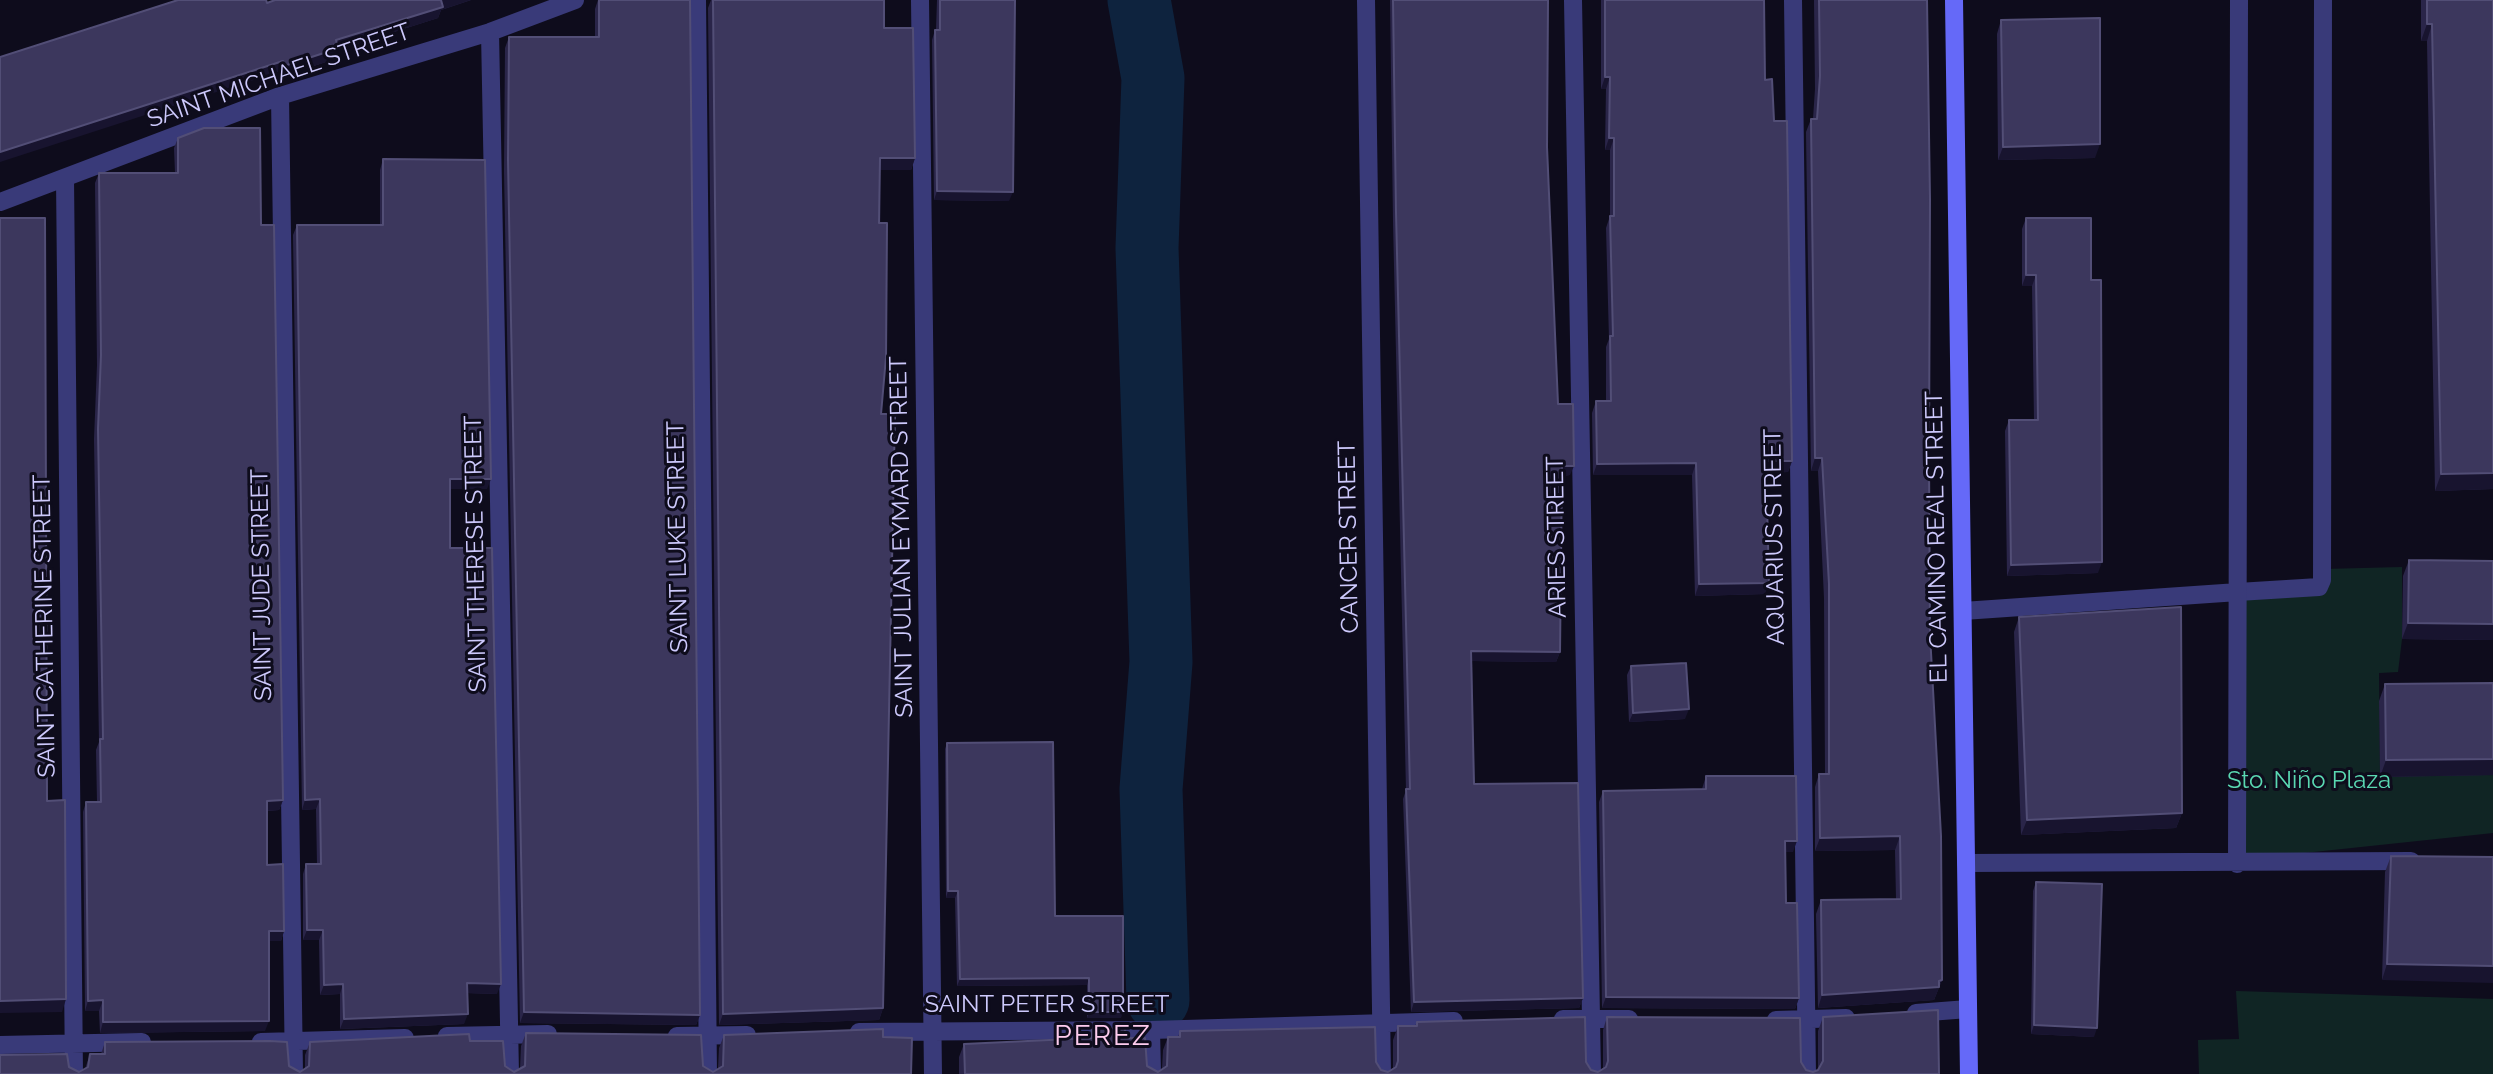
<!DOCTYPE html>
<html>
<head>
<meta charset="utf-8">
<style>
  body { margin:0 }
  canvas { display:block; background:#0e0c1c }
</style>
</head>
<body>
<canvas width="2493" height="1074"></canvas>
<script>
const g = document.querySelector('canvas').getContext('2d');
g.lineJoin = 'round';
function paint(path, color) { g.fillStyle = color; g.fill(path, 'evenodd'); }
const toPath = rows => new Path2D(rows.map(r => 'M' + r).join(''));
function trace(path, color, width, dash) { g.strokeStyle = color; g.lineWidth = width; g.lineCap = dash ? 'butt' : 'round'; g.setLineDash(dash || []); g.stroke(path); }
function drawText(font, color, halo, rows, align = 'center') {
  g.font = font + ' Raleway,sans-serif'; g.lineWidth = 6; g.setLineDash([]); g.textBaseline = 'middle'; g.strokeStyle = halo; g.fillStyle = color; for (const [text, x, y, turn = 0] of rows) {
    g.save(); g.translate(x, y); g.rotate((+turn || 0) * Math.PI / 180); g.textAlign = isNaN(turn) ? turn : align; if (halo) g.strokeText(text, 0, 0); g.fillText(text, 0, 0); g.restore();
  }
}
const green = toPath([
  [2402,567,2402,639,2398,672,2379,673,2380,776,2493,775,2493,833,2238,860,2238,593,2325,590,2325,569],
  [2236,991,2493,999,2493,1074,2199,1074,2198,1040,2239,1039]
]);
const river = toPath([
  [1139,0,1153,78,1147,248,1161,662,1151,789,1158,1000]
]);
const lane = toPath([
  [2238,592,2319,587,2322,580,2323,0]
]);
const street = toPath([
  [697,0,708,1074],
  [920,0,933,1074],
  [1366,0,1382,1074],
  [1573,0,1592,1074],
  [1793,0,1807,1074],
  [490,32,510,1074],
  [280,96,294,1074],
  [65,178,74,1074],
  [0,202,280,96,490,32,575,0],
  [1963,611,2238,592],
  [1966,863,2411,861],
  [2237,864,2239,0],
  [1916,1013,1968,1009],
  [1563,1019,1629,1019],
  [1776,1020,1846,1018],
  [1151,1030,1152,1074],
  [859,1032,1151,1030,1454,1021],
  [447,1036,548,1034],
  [677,1036,747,1035],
  [261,1042,405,1038],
  [0,1045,142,1042]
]);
const secondary = toPath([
  [1954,0,1969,1074]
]);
const wall = toPath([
  [275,0,471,0,441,10,438,18,334,51,333,56,328,57,326,62,280,77,267,3],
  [598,0,690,0,700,1015,696,1025,520,1023,504,171,505,48,509,37,595,37,595,9],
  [711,0,884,0,884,28,915,158,911,170,880,170,883,1008,879,1020,719,1025,708,8],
  [937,0,1015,0,1009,201,934,200,932,40,935,30,936,30],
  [1390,0,1548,0,1547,147,1558,404,1570,475,1562,476,1560,652,1556,662,1472,661,1474,784,1583,998,1579,1008,1411,1012,1403,799,1406,790,1393,222],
  [1601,0,1764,0,1765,80,1792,461,1788,472,1766,473,1765,594,1695,596,1692,475,1593,475,1592,413,1596,401,1606,401,1606,347,1609,339,1606,228,1610,216,1610,150,1605,150,1606,89,1601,89],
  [1814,0,1927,0,1930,634,1942,980,1934,1000,1818,1008,1816,914,1821,900,1896,899,1895,850,1815,851,1815,787,1819,774,1825,774,1824,598,1818,471,1811,471,1806,132,1811,119,1813,119,1815,89],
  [2421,0,2493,0,2493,489,2435,491,2427,41,2421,41],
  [2001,20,2095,158,1998,160,1997,34],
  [178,138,261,225,283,800,279,810,267,811,267,865,284,931,281,941,269,941,265,1031,100,1033,99,1011,85,1011,83,812,86,802,97,802,96,750,99,742,94,439,97,365,95,183,99,173,175,173,174,148],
  [383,159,487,489,450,489,450,548,497,994,467,993,464,1024,340,1029,340,994,320,995,319,940,303,940,303,874,306,864,317,864,316,809,302,810,293,235,297,225,380,225,380,170],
  [2026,218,2091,280,2098,573,2007,576,2005,431,2009,420,2034,420,2032,286,2022,286,2022,229],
  [2409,560,2493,561,2493,640,2402,639,2403,576],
  [2019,617,2182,813,2176,828,2021,835,2014,632],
  [1631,666,1685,719,1629,722,1627,675],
  [2493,683,2493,775,2380,777,2379,701,2385,684],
  [947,743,1055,916,1121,1018,1087,1018,1087,985,957,986,955,898,946,898,945,749],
  [1706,776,1793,852,1785,852,1786,903,1799,998,1795,1009,1602,1008,1599,802,1603,791,1702,789],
  [2391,856,2493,857,2382,980,2385,872],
  [2036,882,2094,1037,2031,1034,2033,891],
  [1607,1017,1801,1062,1806,1070,1813,1072,1818,1070,1818,1031,1823,1017,1939,1074,959,1074,959,1057,964,1044,1088,1038,1092,1028,1125,1038,1147,1066,1158,1072,1162,1069,1163,1050,1168,1037,1178,1037,1180,1031,1376,1062,1381,1070,1388,1072,1393,1069,1393,1040,1398,1026,1415,1026,1417,1022,1586,1062,1591,1070,1598,1072,1603,1069,1603,1030],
  [526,1033,703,1066,713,1072,718,1069,719,1048,724,1035,883,1037,911,1074,0,1074,69,1067,79,1072,85,1069,90,1054,101,1054,105,1042,289,1066,300,1072,305,1069,305,1055,310,1042,470,1041,514,1072,520,1069,521,1046]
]);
const shadedWall = toPath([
  [441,0,471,0,441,10,438,18,334,51,333,56,328,57,326,62,280,77,284,66,329,46,336,40],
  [2427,24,2432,24,2427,41,2421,41],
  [283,61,278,72,0,162,0,152],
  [1605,77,1610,77,1606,89,1601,89],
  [1609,138,1614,138,1610,150,1605,150],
  [2100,144,2095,158,1998,160,2003,147],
  [880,158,915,158,911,170,875,170],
  [937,191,1013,192,1009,201,934,200],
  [2026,275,2036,275,2032,286,2022,286],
  [1815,458,1822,458,1818,471,1811,471],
  [1766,461,1792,461,1788,472,1762,473],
  [1696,463,1692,475,1593,475,1597,464],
  [1562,466,1574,466,1570,475,1559,476],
  [2493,473,2493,489,2435,491,2441,474],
  [450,479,491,479,487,489,446,489],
  [2102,562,2098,573,2007,576,2011,565],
  [1769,583,1765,594,1695,596,1699,584],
  [2408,623,2493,624,2493,640,2402,639],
  [1471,651,1560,652,1556,662,1468,661],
  [1689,709,1685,719,1629,722,1633,713],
  [2493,759,2493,775,2380,777,2386,760],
  [320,799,316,809,302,810,305,800],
  [283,800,279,810,263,811,267,801],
  [2182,813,2176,828,2021,835,2027,820],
  [1900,836,1895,850,1815,851,1820,838],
  [1785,841,1797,841,1793,852,1781,852],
  [948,891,958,891,955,898,946,898],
  [307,930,323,930,319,940,303,940],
  [269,931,284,931,281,941,266,941],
  [2387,964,2493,966,2493,983,2382,980],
  [1089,978,1087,985,957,986,960,979],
  [1942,980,1934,1000,1818,1008,1822,995],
  [467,983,501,984,497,994,464,993],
  [343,984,340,994,320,995,324,985],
  [1606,997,1799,998,1795,1009,1602,1008],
  [1583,998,1579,1008,1411,1012,1414,1002],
  [66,999,62,1012,0,1013,0,1001],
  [103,1000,99,1011,85,1011,88,1001],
  [883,1008,879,1020,719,1025,723,1014],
  [524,1012,700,1015,696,1025,520,1023],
  [1089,1012,1123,1012,1121,1018,1087,1018],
  [468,1014,464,1024,340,1029,344,1019],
  [269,1021,265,1031,100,1033,103,1022],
  [2034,1025,2097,1028,2094,1037,2031,1034]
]);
const building = toPath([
  [178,0,266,0,267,3,275,0,441,0,443,7,336,40,337,44,329,46,330,51,284,66,283,61,0,152,0,57,178,0],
  [599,0,690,0,700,1015,524,1012,508,160,509,37,599,37,599,0],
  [713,0,884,0,884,28,913,28,915,158,880,158,879,223,887,223,886,357,881,414,895,414,883,1008,723,1014,713,0],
  [940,0,1015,0,1013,192,937,191,935,30,940,30,940,0],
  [1393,0,1548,0,1547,147,1558,404,1573,404,1574,466,1562,466,1560,652,1471,651,1474,784,1578,783,1583,998,1414,1002,1406,789,1410,789,1396,212,1393,0],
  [1605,0,1764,0,1765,80,1772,79,1774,121,1787,121,1792,461,1766,461,1769,583,1699,584,1696,463,1597,464,1596,401,1611,401,1610,336,1613,336,1610,216,1614,216,1614,138,1609,138,1610,77,1605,77,1605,0],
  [1819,0,1927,0,1930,199,1929,457,1930,634,1941,836,1942,980,1939,981,1939,987,1822,995,1821,900,1901,899,1900,836,1820,838,1819,774,1829,774,1829,584,1822,458,1815,458,1811,119,1817,119,1820,76,1819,0],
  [2427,0,2493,0,2493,473,2441,474,2432,24,2427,24,2427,0],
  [2100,18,2100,144,2003,147,2001,20,2100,18],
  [204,128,260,128,261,225,274,225,283,800,267,801,267,865,283,864,284,931,269,931,269,1021,103,1022,103,1000,88,1001,86,802,101,802,100,739,103,739,98,429,101,355,99,173,178,173,178,138,204,128],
  [383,159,485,160,491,479,450,479,450,548,492,548,501,984,467,983,468,1014,344,1019,343,984,324,985,323,930,307,930,306,864,321,864,320,799,305,800,297,225,383,225,383,159],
  [0,218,45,218,47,801,65,800,66,999,0,1001,0,218],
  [2026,218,2091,218,2091,280,2101,280,2102,562,2011,565,2009,420,2038,420,2036,275,2026,275,2026,218],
  [2409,560,2493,561,2493,624,2408,623,2409,560],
  [2181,607,2182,813,2027,820,2019,617,2181,607],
  [1686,663,1689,709,1633,713,1631,666,1686,663],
  [2493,683,2493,759,2386,760,2385,684,2493,683],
  [1053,742,1055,916,1123,916,1123,1012,1089,1012,1089,978,960,979,958,891,948,891,947,743,1053,742],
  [1706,776,1796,776,1797,841,1785,841,1786,903,1797,903,1799,998,1606,997,1603,791,1706,789,1706,776],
  [2391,856,2493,857,2493,966,2387,964,2391,856],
  [2036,882,2102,884,2097,1028,2034,1025,2036,882],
  [1938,1010,1939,1074,965,1074,964,1044,1092,1038,1092,1028,1125,1028,1125,1038,1145,1038,1147,1066,1158,1072,1167,1066,1168,1037,1180,1037,1180,1031,1375,1027,1376,1062,1381,1070,1388,1072,1396,1067,1398,1061,1398,1026,1417,1026,1417,1022,1585,1017,1586,1062,1591,1070,1598,1072,1606,1067,1608,1061,1607,1017,1800,1018,1801,1062,1806,1070,1813,1072,1818,1070,1823,1061,1823,1017,1938,1010],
  [883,1029,883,1037,912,1038,911,1074,0,1074,0,1055,67,1054,69,1067,79,1072,88,1067,90,1054,105,1054,105,1042,270,1041,287,1042,289,1066,300,1072,309,1066,310,1042,469,1034,470,1041,503,1041,505,1066,514,1072,525,1066,526,1033,701,1035,703,1066,713,1072,723,1066,724,1035,883,1029]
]);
const streetNames = [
  ["SAINT MICHAEL STREET",279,76,-19],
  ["SAINT LUKE STREET",678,537,-91],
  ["SAINT JULIAN EYMARD STREET",902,537,-91],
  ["CANCER STREET",1349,537,-91],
  ["ARIES STREET",1557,537,-91],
  ["AQUARIUS STREET",1775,537,-91],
  ["EL CAMINO REAL STREET",1937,537,-91],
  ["SAINT THERESE STREET",476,554,-91],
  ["SAINT JUDE STREET",262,585,-91],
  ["SAINT CATHERINE STREET",45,626,-91],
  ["SAINT PETER STREET",1047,1005]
];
const parkNames = [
  ["Sto. Niño Plaza",2309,781]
];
const quarterNames = [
  ["PEREZ",1103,1037]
];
paint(green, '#102524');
trace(river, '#0e233e', 63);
trace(lane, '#393a79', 18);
trace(street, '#393a79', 18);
trace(secondary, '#6569f8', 18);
paint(wall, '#2a2549');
paint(shadedWall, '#18142f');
paint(building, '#3c375d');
trace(building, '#524e76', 2);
drawText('24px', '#cdc9fc', '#0e0c1c', streetNames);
drawText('24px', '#5ad8b2', '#0e0c1c', parkNames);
g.letterSpacing = '2px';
drawText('28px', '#fdcbed', '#0e0c1c', quarterNames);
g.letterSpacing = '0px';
</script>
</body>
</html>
